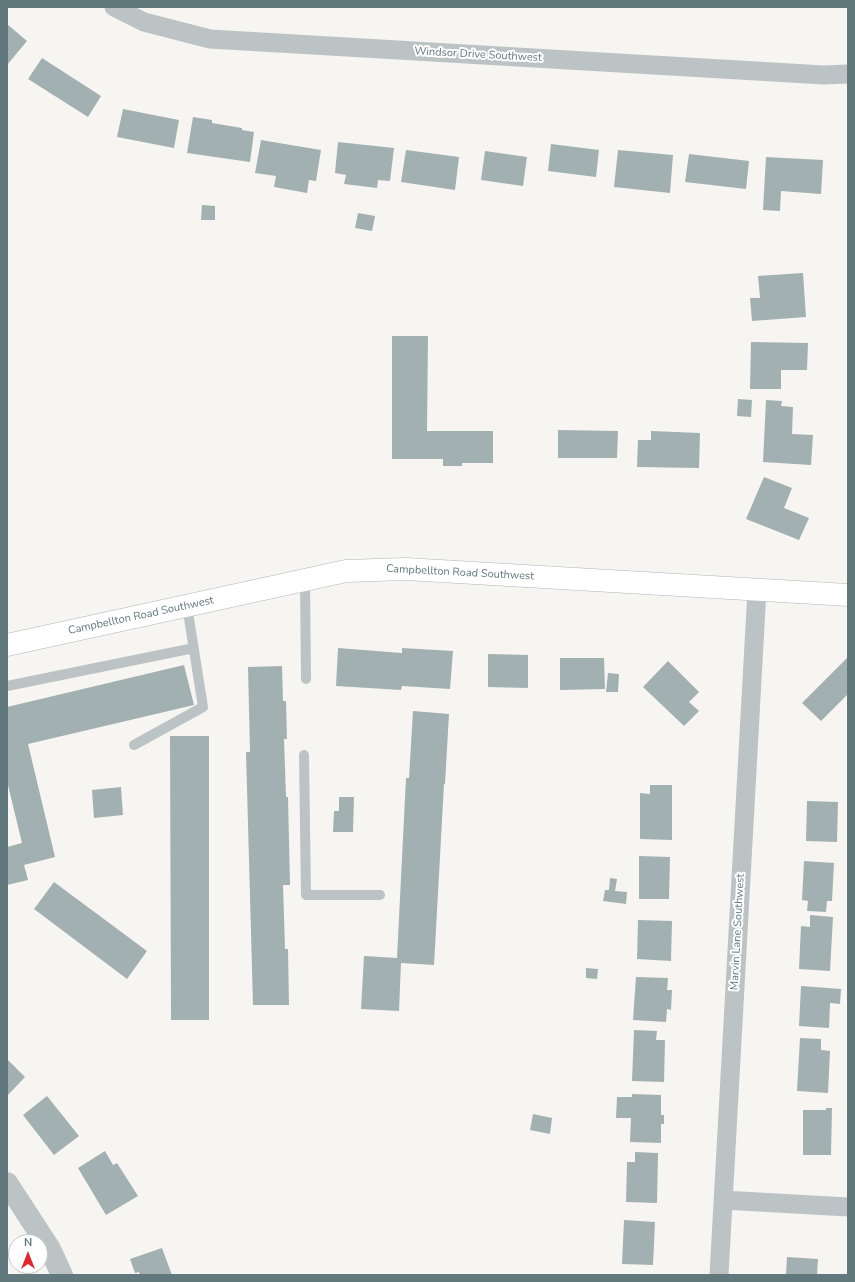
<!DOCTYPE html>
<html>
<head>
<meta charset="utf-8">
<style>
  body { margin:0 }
  #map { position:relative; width:855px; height:1282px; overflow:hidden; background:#f6f5f2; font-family:"Nunito Sans",sans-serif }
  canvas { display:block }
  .frame { position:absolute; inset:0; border:8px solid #61797d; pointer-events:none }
  .north { position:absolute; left:8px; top:1234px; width:40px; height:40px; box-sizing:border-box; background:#fff; border:1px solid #c0c9cb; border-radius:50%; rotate:0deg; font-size:11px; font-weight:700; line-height:16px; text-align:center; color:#61797d }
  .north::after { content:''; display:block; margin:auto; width:14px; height:18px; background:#e2272c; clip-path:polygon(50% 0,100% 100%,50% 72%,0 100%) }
</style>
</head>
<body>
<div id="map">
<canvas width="855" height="1282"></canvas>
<div class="frame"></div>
<div class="north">N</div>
</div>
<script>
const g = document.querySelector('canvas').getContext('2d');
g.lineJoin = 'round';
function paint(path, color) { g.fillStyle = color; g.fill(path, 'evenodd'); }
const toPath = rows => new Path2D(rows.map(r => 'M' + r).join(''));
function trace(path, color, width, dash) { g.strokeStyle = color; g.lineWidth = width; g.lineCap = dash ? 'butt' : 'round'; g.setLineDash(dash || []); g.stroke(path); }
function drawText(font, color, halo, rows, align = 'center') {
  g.font = font + ' "Nunito Sans",sans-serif'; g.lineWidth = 4; g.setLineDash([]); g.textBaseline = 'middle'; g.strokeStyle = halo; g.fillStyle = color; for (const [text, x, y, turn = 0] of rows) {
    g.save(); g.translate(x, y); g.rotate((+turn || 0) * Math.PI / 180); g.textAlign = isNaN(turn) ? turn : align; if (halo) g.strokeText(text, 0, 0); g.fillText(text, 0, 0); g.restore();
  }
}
const building = toPath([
  [7,24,27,41,7,65],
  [42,58,101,96,88,117,28,79],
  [123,109,179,120,174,148,117,137],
  [193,117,212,120,212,123,242,128,242,130,254,132,250,162,187,153],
  [261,140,321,150,316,181,309,180,307,193,274,187,276,176,255,173],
  [338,142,394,148,390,181,378,180,377,188,344,184,346,175,335,173],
  [551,144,599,150,596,177,548,171],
  [406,150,459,157,455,190,401,182],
  [618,150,673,155,670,193,614,187],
  [485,151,527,157,523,186,481,180],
  [689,154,749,161,746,189,685,182],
  [766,157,823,160,821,194,781,191,780,211,763,210],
  [202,205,215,206,215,220,201,220],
  [358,213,375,216,372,231,355,228],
  [803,273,806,317,752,321,750,298,760,298,758,276],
  [392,336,428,336,427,431,493,431,493,463,462,463,462,466,443,466,443,459,392,459],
  [751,342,808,343,807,370,781,370,781,389,750,389],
  [738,399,752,400,751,417,737,416],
  [766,400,782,401,781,406,793,407,792,434,813,435,811,465,763,462],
  [558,430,618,431,617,458,558,458],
  [651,431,700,433,699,468,637,467,638,440,651,440],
  [764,477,792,488,784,508,809,518,799,540,746,519],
  [338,648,402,653,402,648,453,651,450,689,402,686,401,690,336,686],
  [488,654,528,655,528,688,488,687],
  [848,657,848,694,821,721,802,703],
  [560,658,604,658,605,689,560,690],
  [668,661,699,692,689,702,699,711,684,726,643,687],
  [184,665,194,705,28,744,55,857,24,865,28,880,7,885,7,847,22,843,7,781,7,707],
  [282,666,283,701,286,701,287,739,284,739,286,797,288,797,290,885,283,885,285,949,288,949,289,1005,253,1005,246,752,250,752,248,667],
  [608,673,619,674,618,692,606,692],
  [413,711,449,714,445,784,444,784,434,965,401,963,399,1011,361,1009,364,956,397,958,406,778,409,778],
  [170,736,209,736,209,1020,171,1020],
  [650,785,672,785,672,840,640,839,640,793,650,794],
  [121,787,123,815,94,818,92,790],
  [339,797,354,797,353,832,333,832,334,811,339,811],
  [807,801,838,802,837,842,806,841],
  [639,856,670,857,669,899,639,899],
  [804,861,834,863,832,901,827,901,826,912,807,911,808,901,802,900],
  [610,878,617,879,615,891,627,892,626,904,603,901,605,890,609,890],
  [54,882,147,951,127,979,34,909],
  [810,915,833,917,830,971,799,969,801,926,810,927],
  [638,920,672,921,671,961,637,959],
  [586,968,598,969,597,979,586,978],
  [636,977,668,978,667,990,672,990,671,1010,667,1009,666,1022,633,1020],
  [801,986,841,989,840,1004,830,1003,829,1028,799,1026],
  [634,1030,657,1031,656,1040,665,1040,664,1082,632,1081],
  [800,1038,821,1039,821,1050,830,1051,828,1093,797,1091],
  [7,1059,25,1077,7,1096],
  [632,1094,661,1095,661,1115,664,1115,664,1124,661,1124,661,1143,630,1142,631,1118,616,1118,617,1097,632,1097],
  [47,1096,79,1136,54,1155,23,1115],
  [826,1108,832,1108,831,1155,803,1155,803,1110,826,1110],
  [533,1114,552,1118,550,1134,530,1130],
  [105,1151,113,1165,117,1163,138,1196,106,1215,78,1168],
  [635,1152,658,1153,657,1203,626,1202,627,1162,635,1162],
  [624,1220,655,1222,653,1265,622,1264],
  [162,1248,172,1275,140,1275,139,1272,135,1273,130,1259],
  [787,1257,818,1259,817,1275,786,1275]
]);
const service = toPath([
  [305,580,306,679],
  [7,686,194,648],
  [134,745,203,707,187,606],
  [304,755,306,895,380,895]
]);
const minor = toPath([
  [114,7,144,22,210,39,824,75,848,74],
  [723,1200,848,1207],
  [719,1275,757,590]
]);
const tertiary = toPath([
  [7,1183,50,1249,62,1275]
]);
const secondary = toPath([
  [7,645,346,571,406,569,848,595]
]);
const streetNames = [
  ["Windsor Drive Southwest",478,55,3],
  ["Campbellton Road Southwest",460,573,3],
  ["Campbellton Road Southwest",141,616,-12],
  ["Marvin Lane Southwest",738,932,-87]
];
paint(building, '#a3b0b2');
trace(secondary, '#acb6b8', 23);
trace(service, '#bcc3c5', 10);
trace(minor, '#bcc3c5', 19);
trace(tertiary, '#bcc3c5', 22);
trace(secondary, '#fff', 22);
drawText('11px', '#61797d', '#fff', streetNames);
</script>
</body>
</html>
